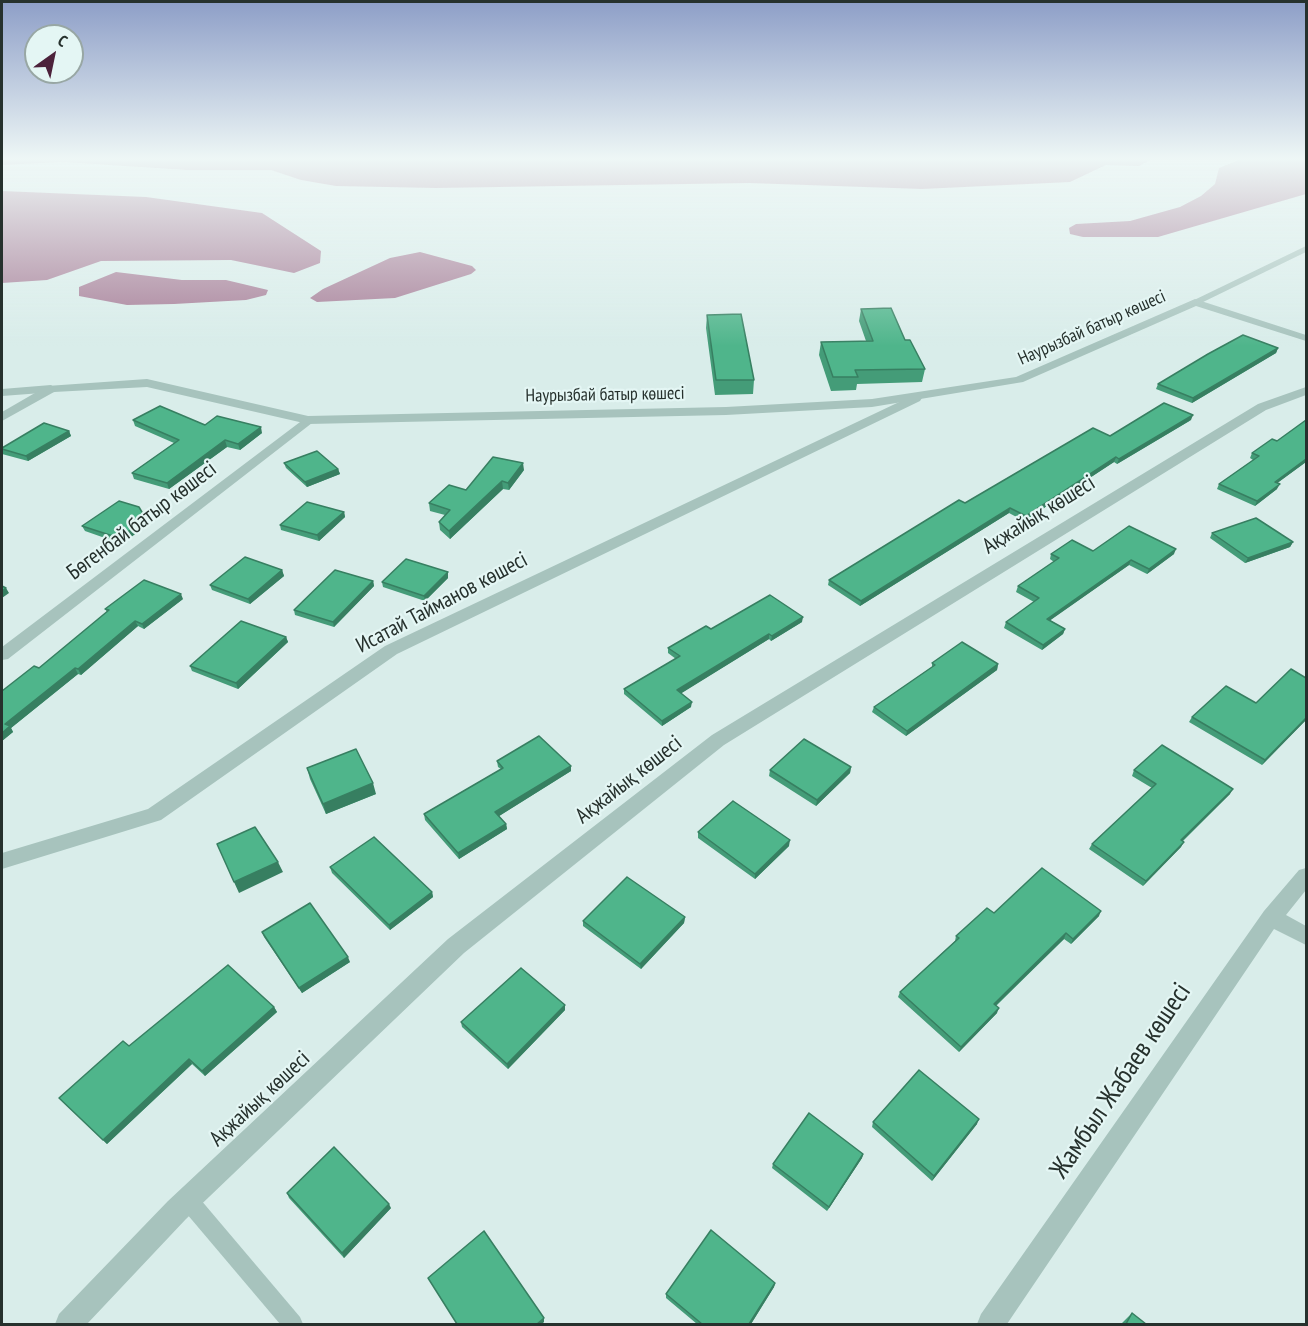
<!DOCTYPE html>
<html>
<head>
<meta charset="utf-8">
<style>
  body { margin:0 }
  #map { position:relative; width:1308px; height:1326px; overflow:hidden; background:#d9edea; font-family:"PT Sans Narrow",sans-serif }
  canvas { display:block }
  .frame { position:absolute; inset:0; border:3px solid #26312d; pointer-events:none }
  .north { position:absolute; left:24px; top:24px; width:60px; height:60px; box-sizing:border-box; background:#e4f6f4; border:2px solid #98a7a4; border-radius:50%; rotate:33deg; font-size:16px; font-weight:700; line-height:24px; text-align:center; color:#26312d }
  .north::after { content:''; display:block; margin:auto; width:21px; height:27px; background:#4c223b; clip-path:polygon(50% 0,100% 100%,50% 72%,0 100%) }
</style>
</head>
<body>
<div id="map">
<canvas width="1308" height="1326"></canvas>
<div class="frame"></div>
<div class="north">С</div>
</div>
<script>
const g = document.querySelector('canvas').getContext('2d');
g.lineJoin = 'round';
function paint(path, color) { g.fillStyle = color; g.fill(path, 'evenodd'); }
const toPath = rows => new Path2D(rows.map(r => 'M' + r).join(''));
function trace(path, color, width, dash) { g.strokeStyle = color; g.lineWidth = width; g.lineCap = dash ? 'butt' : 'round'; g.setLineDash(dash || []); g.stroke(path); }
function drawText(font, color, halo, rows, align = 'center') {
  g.font = font + ' "PT Sans Narrow",sans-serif'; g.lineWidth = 4.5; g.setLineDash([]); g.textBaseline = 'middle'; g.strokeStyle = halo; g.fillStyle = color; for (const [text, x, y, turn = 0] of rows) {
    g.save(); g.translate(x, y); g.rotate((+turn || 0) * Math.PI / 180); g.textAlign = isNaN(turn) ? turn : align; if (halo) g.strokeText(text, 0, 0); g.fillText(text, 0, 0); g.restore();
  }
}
const water = toPath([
  [2,160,1150,160,1139,166,1106,165,1070,182,922,189,749,183,436,188,336,186,301,180,271,170,187,170,63,162,2,165],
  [1239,160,1306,160,1306,194,1158,237,1083,237,1070,234,1069,228,1076,224,1130,221,1180,207,1201,196,1215,184,1219,168],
  [2,191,146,197,262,213,321,251,320,263,294,273,231,260,101,261,47,280,2,283],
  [420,252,472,266,476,270,471,274,395,298,317,302,310,298,323,289,390,258],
  [116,272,182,280,226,280,268,290,266,295,246,300,174,304,127,305,79,296,79,287]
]);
const service = toPath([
  [188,1191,195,1193,300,1317,303,1324,280,1324,181,1207,179,1200,181,1193,188,1191]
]);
const minor = toPath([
  [1306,246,1306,252,1199,304,1190,302,1306,246],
  [51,385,57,389,55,392,2,396,2,389,51,385],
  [1306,387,1306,395,1266,410,724,745,464,953,186,1219,87,1324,55,1324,59,1314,168,1201,448,939,712,735,1258,404,1306,387],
  [916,394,922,398,920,401,397,654,161,820,2,869,2,853,148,809,385,646,916,394],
  [308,416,314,420,312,423,8,659,2,660,2,647,308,416],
  [1306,868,1306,890,1286,915,1306,926,1306,945,1274,929,1007,1324,977,1324,981,1314,1264,911,1299,870,1306,868]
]);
const tertiary = toPath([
  [1195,299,1306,335,1306,341,1196,306,1023,382,872,407,726,415,308,424,147,387,54,392,2,421,2,412,47,386,147,379,308,416,726,407,872,399,1016,377,1195,299]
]);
const wall = toPath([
  [861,309,905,340,925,369,922,382,857,384,856,390,831,391,819,355,821,342,866,341,859,321],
  [707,315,754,380,753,394,715,395,706,328],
  [1278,348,1276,353,1192,403,1156,389,1158,384],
  [133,420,205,425,262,433,240,450,227,447,169,489,134,479,132,473,174,443,135,426],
  [1191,420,1117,464,1114,462,1024,521,1009,513,860,606,828,585,829,580,965,503],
  [1306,420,1306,462,1277,483,1277,489,1255,506,1217,489,1219,484,1253,460,1250,458,1252,453,1277,441],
  [69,431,71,436,28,461,2,454,2,448],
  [284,463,338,469,340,474,307,487,286,468],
  [524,470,509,490,503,489,450,539,440,530,439,522,445,515,430,511,429,503],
  [344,512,345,517,319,541,281,530,280,525],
  [148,524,122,544,85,531,82,526],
  [1212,533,1293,542,1290,547,1245,563,1210,538],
  [1093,551,1174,554,1147,574,1129,565,1050,620,1065,629,1063,634,1042,650,1004,628,1006,622,1034,602,1016,592,1018,586,1054,562,1050,559,1051,554],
  [282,570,284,576,250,604,212,590,210,585],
  [448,578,425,601,383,587,382,582],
  [373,581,374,586,334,627,295,615,294,610],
  [183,599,144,629,138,626,81,675,78,674,11,728,13,732,2,741,2,691,39,668,107,612,105,609],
  [802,622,771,641,769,639,681,693,691,707,662,726,624,694,624,689,676,659,668,653,668,648,711,629],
  [286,637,288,642,238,689,192,671,190,666],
  [932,663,998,664,997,670,906,736,872,712,874,707,932,667],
  [1256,703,1306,720,1262,765,1189,722,1192,717],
  [497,761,571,766,571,771,499,816,506,824,507,829,459,859,425,820,424,814,501,769,498,767],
  [851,767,850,773,816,806,769,776,770,770],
  [307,768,376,794,326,814,310,779],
  [1134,770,1230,794,1183,841,1181,847,1143,886,1089,849,1092,844,1152,788,1132,776],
  [698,832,789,846,755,879,698,838],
  [330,867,432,892,433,897,390,930,332,873],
  [994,913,1099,916,1071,944,1064,939,996,1006,997,1013,959,1052,898,997,900,992,955,941,956,936],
  [685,917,684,923,641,969,583,926,583,921],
  [262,932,350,962,302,993,264,937],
  [565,1005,565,1010,508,1069,462,1027,461,1022],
  [274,1007,277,1012,205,1076,192,1064,107,1144,59,1098,129,1046],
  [873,1122,977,1124,932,1181,872,1127],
  [863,1154,862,1158,827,1211,772,1168,773,1164],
  [287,1193,391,1208,344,1258,289,1198],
  [775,1283,774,1287,751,1324,697,1324,666,1298,666,1294],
  [1132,1313,1146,1324,1121,1324]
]);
const shadedWall = toPath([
  [1278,348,1276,353,1192,403,1193,398],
  [1193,415,1191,420,1117,464,1119,459],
  [261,427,262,433,240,450,238,444],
  [69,431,71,436,28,461,26,456],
  [225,440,227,447,169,489,167,483],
  [1116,457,1114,462,1024,521,1026,516],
  [1306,459,1306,462,1272,487,1275,482],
  [523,463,524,470,509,490,508,483],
  [338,469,340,474,307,487,305,482],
  [502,481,503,489,450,539,449,531],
  [1280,484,1277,489,1255,506,1257,501],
  [1010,508,1009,513,860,606,861,601],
  [344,512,345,517,319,541,317,535],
  [146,519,148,524,122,544,119,538],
  [1293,542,1290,547,1245,563,1248,558],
  [1176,549,1174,554,1147,574,1149,569],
  [1131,560,1129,565,1045,624,1047,619],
  [282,570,284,576,250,604,248,599],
  [448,572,448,578,425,601,424,596],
  [373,581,374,586,334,627,333,622],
  [6,588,9,593,2,598,2,591],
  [181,594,183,599,144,629,142,624],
  [803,617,802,622,771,641,772,636],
  [135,621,138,626,81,675,78,669],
  [1065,629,1063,634,1042,650,1043,645],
  [769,634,769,639,677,696,677,690],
  [286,637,288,642,238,689,236,683],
  [998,664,997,670,906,736,907,731],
  [75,668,78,674,11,728,13,732,2,741,2,733,5,724],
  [692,702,691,707,662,726,662,721],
  [1306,718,1306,720,1262,765,1265,760],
  [571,766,571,771,496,818,495,812],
  [851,767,850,773,816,806,817,800],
  [373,783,376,794,326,814,323,804],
  [1233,789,1230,794,1178,845,1181,840],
  [506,824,507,829,459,859,458,853],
  [790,840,789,846,755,879,755,874],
  [1184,842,1181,847,1143,886,1146,881],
  [278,862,283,872,239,893,234,882],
  [432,892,433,897,390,930,389,925],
  [1101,911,1099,916,1071,944,1073,939],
  [685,917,684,923,641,969,640,964],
  [1066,933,1064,939,992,1009,994,1004],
  [348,957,350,962,302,993,299,988],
  [565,1005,565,1010,508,1069,507,1064],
  [274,1007,277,1012,205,1076,202,1071],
  [999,1008,997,1013,959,1052,961,1047],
  [189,1059,192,1064,107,1144,103,1140],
  [979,1119,977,1124,932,1181,934,1176],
  [863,1154,862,1158,827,1211,829,1207],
  [389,1204,391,1208,344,1258,342,1253],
  [775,1283,774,1287,751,1324,749,1324],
  [544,1318,544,1322,542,1324,537,1324]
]);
const building = toPath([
  [891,308,905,340,910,340,925,369,855,370,858,377,833,377,821,342,873,341,861,309,891,308],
  [741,314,754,380,716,380,707,315,741,314],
  [1243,335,1278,348,1193,398,1158,384,1208,354,1243,335],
  [1164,403,1193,415,1119,459,1116,457,1026,516,1010,508,861,601,829,580,959,500,965,503,1093,428,1110,436,1164,403],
  [160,406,205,425,217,416,261,427,238,444,225,440,167,483,132,473,179,440,133,420,160,406],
  [1306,420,1306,459,1275,482,1280,484,1257,501,1219,484,1259,456,1252,453,1272,439,1277,441,1306,420],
  [44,423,69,431,26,456,2,449,2,448,44,423],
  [317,451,338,469,305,482,284,463,317,451],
  [493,457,523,463,508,483,502,481,449,531,439,522,450,510,429,503,449,485,466,490,493,457],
  [119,501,139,507,146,519,119,538,82,526,119,501],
  [307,502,344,512,317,535,280,525,307,502],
  [1256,518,1293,542,1248,558,1212,533,1256,518],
  [1129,526,1176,549,1149,569,1131,560,1047,619,1065,629,1043,645,1006,622,1039,598,1018,586,1059,558,1051,554,1072,540,1093,551,1129,526],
  [245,557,282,570,248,599,210,585,245,557],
  [406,559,448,572,424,596,382,582,406,559],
  [335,570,373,581,333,622,294,610,335,570],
  [144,580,181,594,142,624,135,621,78,669,75,668,5,724,10,726,2,733,2,691,34,666,39,668,109,610,105,609,144,580],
  [2,586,6,588,2,591,2,586],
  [770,595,803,617,772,636,769,634,677,690,692,702,662,721,624,689,680,656,668,648,706,626,711,629,770,595],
  [241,621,286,637,236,683,190,666,241,621],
  [962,642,998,664,907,731,874,707,935,665,932,663,962,642],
  [1291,669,1306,678,1306,718,1265,760,1192,717,1226,686,1256,703,1291,669],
  [539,736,571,766,495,812,506,824,458,853,424,814,503,768,497,761,539,736],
  [804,739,851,767,817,800,770,770,804,739],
  [1162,745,1233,789,1181,840,1184,842,1146,881,1092,844,1156,784,1134,770,1162,745],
  [356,749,373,783,323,804,307,768,356,749],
  [733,801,790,840,755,874,698,832,733,801],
  [255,827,278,862,234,882,217,844,255,827],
  [374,837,432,892,389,925,330,867,374,837],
  [1042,868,1101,911,1073,939,1066,933,994,1004,999,1008,961,1047,900,992,959,938,956,936,987,908,994,913,1042,868],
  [627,877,685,917,640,964,583,921,627,877],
  [310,903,348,957,299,988,262,932,310,903],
  [228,965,274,1007,202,1071,189,1059,103,1140,59,1098,123,1041,129,1046,228,965],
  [521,968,565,1005,507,1064,461,1022,521,968],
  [919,1070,979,1119,934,1176,873,1122,919,1070],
  [809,1113,863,1154,829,1207,773,1164,809,1113],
  [334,1147,389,1204,342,1253,287,1193,334,1147],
  [711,1230,775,1283,749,1324,702,1324,666,1294,711,1230],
  [484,1231,544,1318,537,1324,457,1324,428,1278,484,1231],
  [1132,1313,1146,1324,1126,1324,1132,1313]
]);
const farStreetnames = [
  ["Наурызбай батыр көшесі",1092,328,-24],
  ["Наурызбай батыр көшесі",605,395,-1]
];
const streetNames = [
  ["Ақжайық көшесі",1039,515,-32],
  ["Бөгенбай батыр көшесі",142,521,-37],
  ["Исатай Тайманов көшесі",442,603,-28],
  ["Ақжайық көшесі",629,780,-38],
  ["Ақжайық көшесі",260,1099,-43]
];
const nearStreetnames = [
  ["Жамбыл Жабаев көшесі",1121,1081,-56]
];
paint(water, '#a67c96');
paint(service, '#a7c3bd');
paint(minor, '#a7c3bd');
paint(tertiary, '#a7c3bd');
paint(wall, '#449c78');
paint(shadedWall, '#377f61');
paint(building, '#4fb58b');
trace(building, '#377f61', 1.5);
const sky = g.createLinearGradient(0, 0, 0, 346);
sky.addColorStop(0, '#8d9ec7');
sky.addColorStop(0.46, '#eef7f6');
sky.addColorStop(1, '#eef7f600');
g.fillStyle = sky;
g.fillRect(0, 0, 1308, 346);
drawText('18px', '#26312d', '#e4f6f4', farStreetnames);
drawText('22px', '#26312d', '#e4f6f4', streetNames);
drawText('27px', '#26312d', '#e4f6f4', nearStreetnames);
</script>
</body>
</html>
